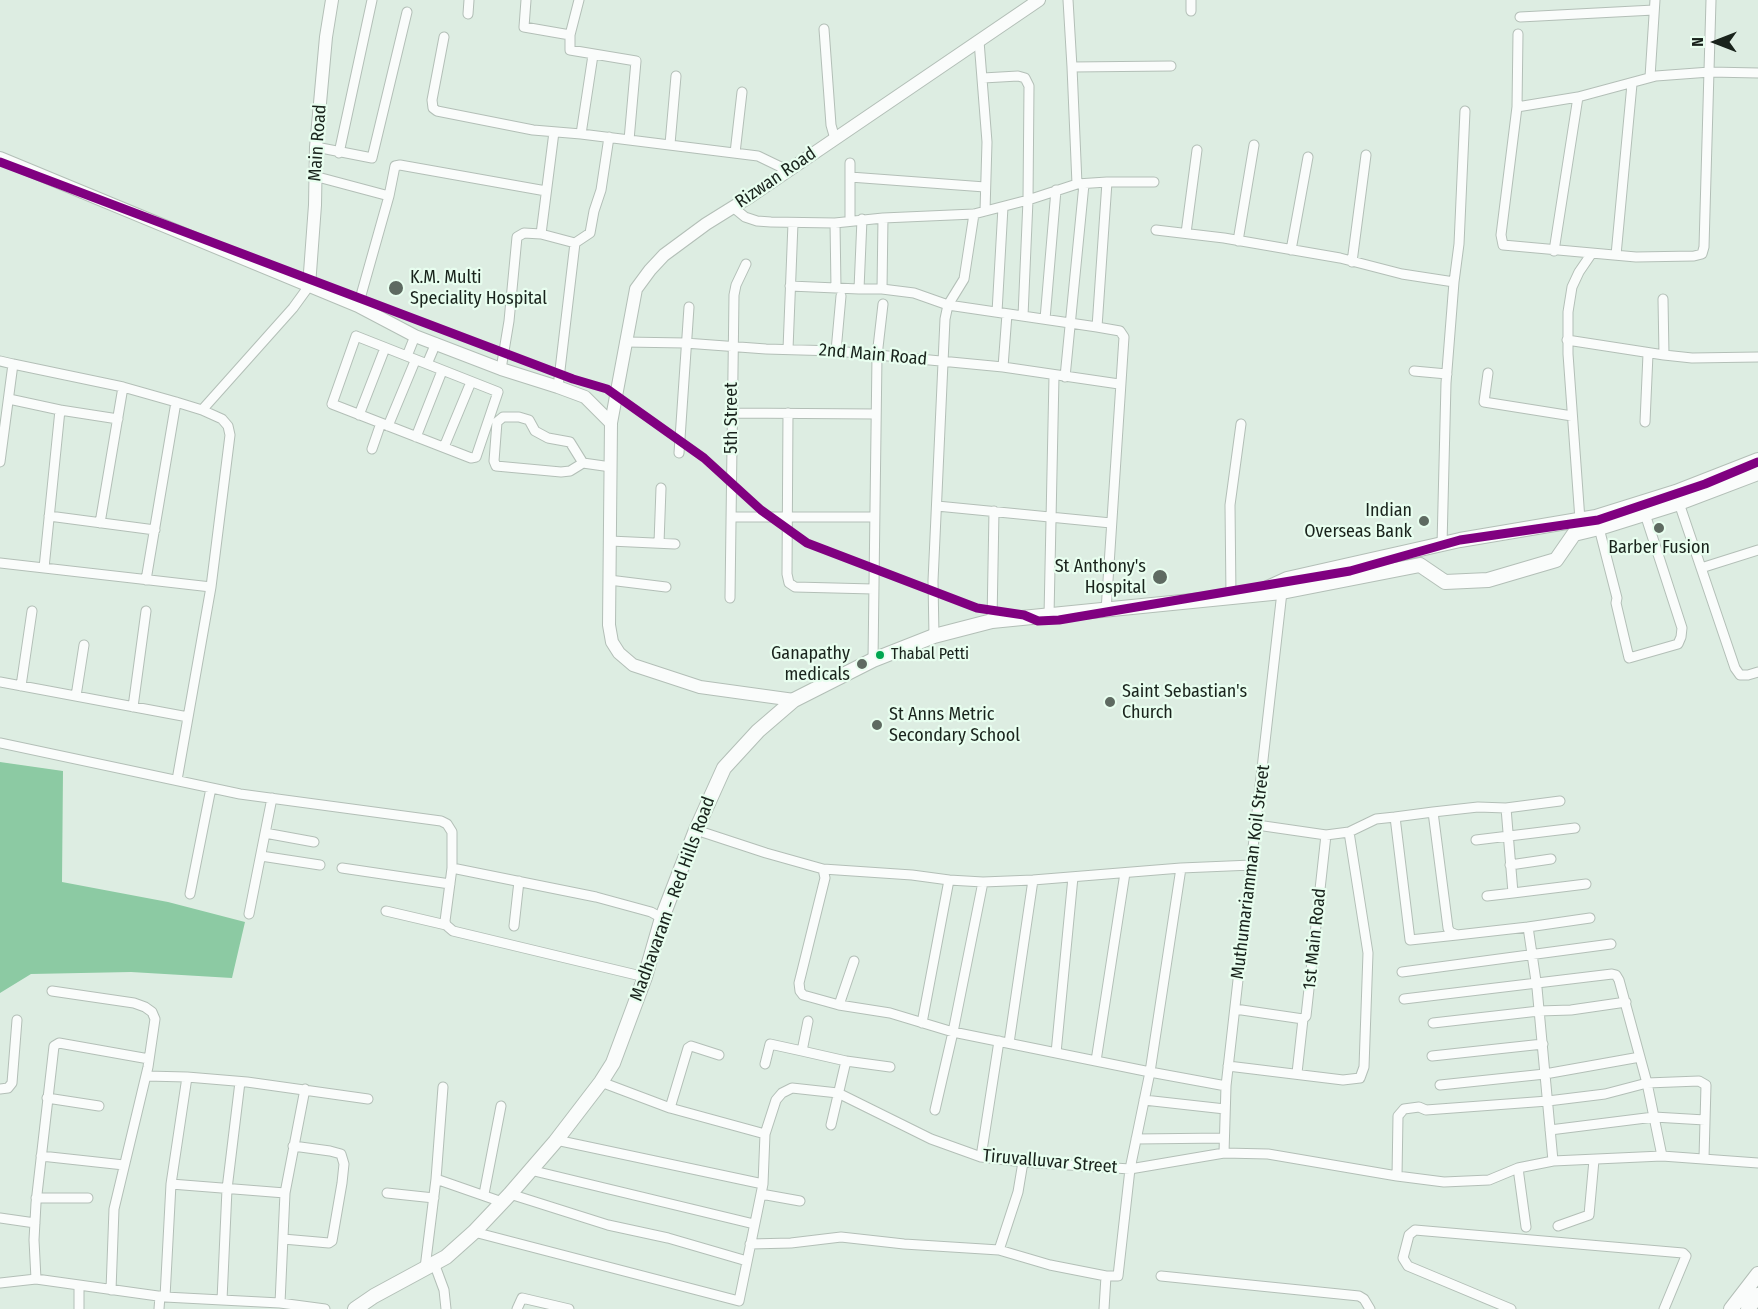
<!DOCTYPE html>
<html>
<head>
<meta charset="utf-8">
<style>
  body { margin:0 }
  #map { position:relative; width:1758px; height:1309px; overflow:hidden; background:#ddede2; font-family:"Fira Sans Condensed",sans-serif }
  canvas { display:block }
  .north { position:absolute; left:1686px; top:12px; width:60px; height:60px; -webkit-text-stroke:4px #e8feef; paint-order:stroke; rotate:270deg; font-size:16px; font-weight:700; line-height:24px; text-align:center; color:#19231c }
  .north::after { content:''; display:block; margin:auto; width:21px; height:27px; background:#19231c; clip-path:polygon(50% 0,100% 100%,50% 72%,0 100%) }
</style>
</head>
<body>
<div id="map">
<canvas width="1758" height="1309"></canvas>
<div class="north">N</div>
</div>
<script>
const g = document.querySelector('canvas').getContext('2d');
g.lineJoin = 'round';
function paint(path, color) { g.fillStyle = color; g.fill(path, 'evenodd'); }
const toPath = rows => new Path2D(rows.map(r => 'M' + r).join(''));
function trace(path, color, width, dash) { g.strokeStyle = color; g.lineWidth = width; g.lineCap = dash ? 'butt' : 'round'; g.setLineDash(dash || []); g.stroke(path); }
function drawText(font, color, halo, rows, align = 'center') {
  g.font = font + ' "Fira Sans Condensed",sans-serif'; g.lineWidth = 4.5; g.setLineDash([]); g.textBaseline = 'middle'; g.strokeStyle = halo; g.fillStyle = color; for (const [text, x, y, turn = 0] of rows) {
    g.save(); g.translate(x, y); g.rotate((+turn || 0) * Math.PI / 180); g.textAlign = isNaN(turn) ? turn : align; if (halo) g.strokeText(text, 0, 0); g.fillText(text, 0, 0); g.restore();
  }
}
const water = toPath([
  [0,762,63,771,62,882,168,902,245,922,232,978,131,972,31,974,0,993]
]);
const street = toPath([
  [526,0,524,27,570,35,579,0],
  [1068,0,1072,67,1077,184],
  [1191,0,1191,11],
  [468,14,469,0],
  [1520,17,1654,10],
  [824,29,831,125,835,139],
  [1518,34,1517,107,1501,235,1503,245,1636,257,1694,256,1702,254,1704,247,1711,0],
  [570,35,570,50,636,61,629,140],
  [444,37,432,100,433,108,437,111,533,130,581,134,758,156,787,170],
  [979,41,987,142,985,211],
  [1072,67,1171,66],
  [1650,77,1655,0],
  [983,78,1018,76,1025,78,1029,86,1028,200,1023,316],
  [1578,97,1656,76,1710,72,1758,73],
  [1517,107,1578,97,1554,251],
  [581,134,593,55],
  [670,144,676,76],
  [316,147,372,158,407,12],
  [339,153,372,0],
  [735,153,742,92],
  [850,163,850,177],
  [314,176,389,196],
  [734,208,745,217,757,221,771,222,835,223,883,218],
  [850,221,850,177,985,187],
  [835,223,836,288],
  [1156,230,1224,238,1340,258,1402,274,1454,282,1446,383,1442,545],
  [1186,233,1197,150],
  [541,234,554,132],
  [1238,241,1254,145],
  [1291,250,1308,157],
  [1616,255,1632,84],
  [1352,262,1366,155],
  [1454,282,1459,244,1465,111],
  [790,286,859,289,882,289,914,293,948,305,1097,327,1107,182],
  [859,289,862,219],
  [882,289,883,218,974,214,1028,200,1077,184,1107,182,1154,182],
  [1663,299,1664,355,1692,358,1758,357],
  [358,306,389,196,395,166,400,165,546,191],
  [997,312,1003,207],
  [1045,319,1056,190],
  [1097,327,1120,331,1124,337,1106,611],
  [356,336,498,392,476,457,471,458,332,404,356,336],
  [1567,340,1664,355],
  [625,342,685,343,766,349,836,351,1003,367,1119,384],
  [788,349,793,223],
  [836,351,841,296],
  [407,356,415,336],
  [0,361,13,364],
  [427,364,436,343],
  [1003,367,1007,314],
  [501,369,509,321,517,237,524,233,541,234,575,243],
  [1414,371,1447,374],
  [1488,373,1484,402,1572,416],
  [1065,377,1084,184],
  [558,387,575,243,590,233,594,211,601,190,609,137],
  [9,399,60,410,44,568],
  [60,410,118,419],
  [202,410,293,308,309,286],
  [731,413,876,414],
  [788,413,787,574,789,583,795,587,873,589],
  [359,415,385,348],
  [1645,422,1648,354],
  [388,426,415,361],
  [416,437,442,371],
  [444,447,471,382],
  [372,449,381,423],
  [679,453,689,307],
  [0,462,13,364,123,387,176,402,202,410,222,419,228,426,230,435,211,587,177,780],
  [583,463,570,442,548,438,535,431,529,420,519,417,503,417,497,422,494,461,496,466,561,472,570,471,583,463,611,467],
  [1679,503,1735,668,1740,675,1748,675,1758,672],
  [937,506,1111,523],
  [49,516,155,530],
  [732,517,874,517],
  [1580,520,1568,354,1568,312,1572,287,1579,272,1592,253],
  [100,523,123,387],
  [1599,528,1617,598,1616,603,1629,658,1678,644,1681,637,1682,628,1645,514],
  [610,541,675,544],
  [659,543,661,488],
  [0,563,211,587],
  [1701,568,1758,550],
  [146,580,176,402],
  [609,580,666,587],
  [1231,597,1230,505,1241,424],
  [730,598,734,295,736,285,746,264],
  [1049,616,1054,376],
  [992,621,994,511],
  [934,636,933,581,945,319,948,305,964,279,974,214],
  [873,660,877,356,883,304],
  [0,682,188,717],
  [21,686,32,611],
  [76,696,84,645],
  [133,707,146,611],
  [0,743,240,794,441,821,447,824,452,832,452,868,596,897,651,912,662,918],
  [1560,801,1506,808,1513,893,1586,884],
  [1506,808,1478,807,1433,812,1448,928,1450,932,1457,935,1528,927],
  [1433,812,1395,817,1410,940,1457,935],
  [696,830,766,853,823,869,825,878,799,983,800,991,803,995,839,1005,854,961],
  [1349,832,1376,819,1395,817],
  [265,833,314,842],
  [1476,840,1575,828],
  [261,856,320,865],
  [1510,865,1551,859],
  [342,868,450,884],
  [452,868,445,921,446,925,453,931,645,977],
  [1181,868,1252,865],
  [823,869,912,875,949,880],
  [190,894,211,788],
  [1487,896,1513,893],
  [386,911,446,925],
  [249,914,272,798],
  [514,926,519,881],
  [1402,972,1611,944],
  [52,991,134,1003,145,1007,152,1012,155,1019,148,1067,114,1209,111,1290],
  [839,1005,890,1013,953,1032,1150,1072,1181,868,1033,880,983,882,953,1032,935,1110],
  [1235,1009,1303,1019],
  [808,1021,802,1051,846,1061],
  [922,1023,949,880,983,882],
  [1433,1023,1539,1011,1571,1010,1626,1002],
  [1009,1043,1033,880],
  [1056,1053,1073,877],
  [1432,1056,1543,1044],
  [149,1059,59,1043,54,1046,36,1203,34,1240,36,1279,165,1297,222,1300],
  [1096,1061,1125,873],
  [765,1064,770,1044,802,1051],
  [1228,1066,1343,1080,1360,1078,1364,1067,1368,953,1349,832,1326,835,1257,825],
  [1297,1073,1303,1019,1306,1016,1326,835],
  [146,1076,187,1077,171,1184,165,1297],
  [187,1077,247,1082,368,1099],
  [240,1082,227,1189,222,1300,280,1303,325,1309],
  [601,1082,670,1108,688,1048,691,1046,719,1055],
  [1440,1085,1545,1074,1640,1057],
  [0,1089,8,1088,12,1083,17,1020],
  [47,1098,99,1106],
  [1144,1100,1225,1109],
  [670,1108,765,1134],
  [831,1125,846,1061,890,1067],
  [1550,1130,1654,1117,1705,1120],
  [1136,1139,1224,1138],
  [556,1140,763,1184],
  [1224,1153,1226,1086,1282,592],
  [41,1156,124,1165],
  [1662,1156,1758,1163],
  [981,1157,999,1041],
  [1553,1161,1537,988,1528,927,1590,918],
  [1518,1168,1526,1227],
  [530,1170,754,1224],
  [1397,1176,1398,1116,1404,1109,1419,1107,1426,1110,1548,1101,1605,1094,1647,1083,1699,1081,1706,1085,1704,1158],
  [436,1179,443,1087],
  [171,1184,285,1193],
  [387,1193,434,1198],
  [484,1194,501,1106],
  [510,1194,608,1225,668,1238,747,1261],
  [761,1194,800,1201],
  [36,1198,88,1198],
  [0,1218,35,1223],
  [1558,1226,1589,1215,1594,1160],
  [474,1232,739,1301,763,1184,765,1134,776,1100,782,1093,792,1088,838,1093,931,1139,981,1157,1023,1162,1130,1169,1224,1153,1268,1154,1397,1176,1444,1182,1489,1180,1518,1168,1553,1161,1662,1156,1647,1083,1619,980,1616,975,1612,974,1404,999],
  [283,1239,329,1243,332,1241,342,1183,344,1164,341,1154,330,1151,293,1146],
  [750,1244,791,1243,841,1237,904,1244,999,1250,1050,1265,1106,1276,1118,1276,1130,1169,1150,1072,1226,1086],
  [999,1250,1018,1192,1023,1162],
  [434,1263,444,1290,446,1309],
  [425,1268,436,1179,502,1202],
  [1161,1276,1359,1296,1364,1299,1370,1309],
  [0,1283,36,1279],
  [79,1285,79,1309],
  [280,1303,285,1193,305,1089],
  [159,1309,160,1296],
  [517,1309,522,1298,569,1309],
  [1104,1309,1106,1276],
  [1511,1309,1408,1266,1403,1258,1409,1235,1415,1230,1683,1253,1686,1256,1664,1309]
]);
const secondary = toPath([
  [0,158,358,306,415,336,501,369,558,387,585,397,611,423],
  [309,286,315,205,316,147,326,37,332,0],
  [794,700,700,687,633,665,619,653,612,642,609,625,611,423,636,289,650,270,664,255,706,224,751,196,1039,0]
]);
const primary = toPath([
  [1263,590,1287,579,1460,540,1596,517,1676,492,1758,460],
  [355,1309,374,1296,446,1257,474,1232,510,1194,555,1142,601,1082,613,1063,645,977,662,918,696,830,724,768,758,731,794,700,873,660,934,636,992,621,1282,592,1420,565,1445,582,1488,580,1556,560,1574,534,1599,528,1679,503,1758,473],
  [1731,1309,1758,1274],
  [1748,1309,1758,1295]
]);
const metro1 = toPath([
  [0,162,573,379,607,389,704,458,761,510,807,543,977,608,1024,615,1038,621,1059,620,1350,571,1460,540,1598,520,1705,484,1758,462]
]);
const markers = [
  [396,288,8,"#5e6a61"],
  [1424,521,6,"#5e6a61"],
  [1659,528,6,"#5e6a61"],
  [1160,577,8,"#5e6a61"],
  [880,655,5,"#00a651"],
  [862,664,6,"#5e6a61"],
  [1110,702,6,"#5e6a61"],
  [877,725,6,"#5e6a61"]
];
const busNames = [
  ["Thabal Petti",891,655]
];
const streetNames = [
  ["Main Road",318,143,-86],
  ["Rizwan Road",776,178,-34],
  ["2nd Main Road",873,355,5],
  ["5th Street",732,418,-90],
  ["Muthumariamman Koil Street",1251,872,-83],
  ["Madhavaram - Red Hills Road",673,899,-70],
  ["1st Main Road",1315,939,-84],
  ["Tiruvalluvar Street",1050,1162,5]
];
const poiNames = [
  ["K.M. Multi",410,278],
  ["Speciality Hospital",410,299],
  ["Indian",1412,511,"right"],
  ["Overseas Bank",1412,532,"right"],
  ["Barber Fusion",1659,548,"center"],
  ["St Anthony's",1146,567,"right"],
  ["Hospital",1146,588,"right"],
  ["Ganapathy",850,654,"right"],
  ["medicals",850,675,"right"],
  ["Saint Sebastian's",1122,692],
  ["Church",1122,713],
  ["St Anns Metric",889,715],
  ["Secondary School",889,736]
];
paint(water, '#8ccaa3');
trace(street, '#b3bfb7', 11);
trace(secondary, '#b3bfb7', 14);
trace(primary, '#b3bfb7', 16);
trace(street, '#fafcfb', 9);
trace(secondary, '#fafcfb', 12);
trace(primary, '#fafcfb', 14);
trace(metro1, '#800080', 9);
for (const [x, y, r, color] of markers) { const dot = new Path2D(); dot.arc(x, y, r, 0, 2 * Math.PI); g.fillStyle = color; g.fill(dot); trace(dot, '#e8feef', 2); }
drawText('16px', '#19231c', '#e8feef', busNames, 'left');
drawText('18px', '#19231c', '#e8feef', streetNames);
drawText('18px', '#19231c', '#e8feef', poiNames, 'left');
</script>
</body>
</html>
